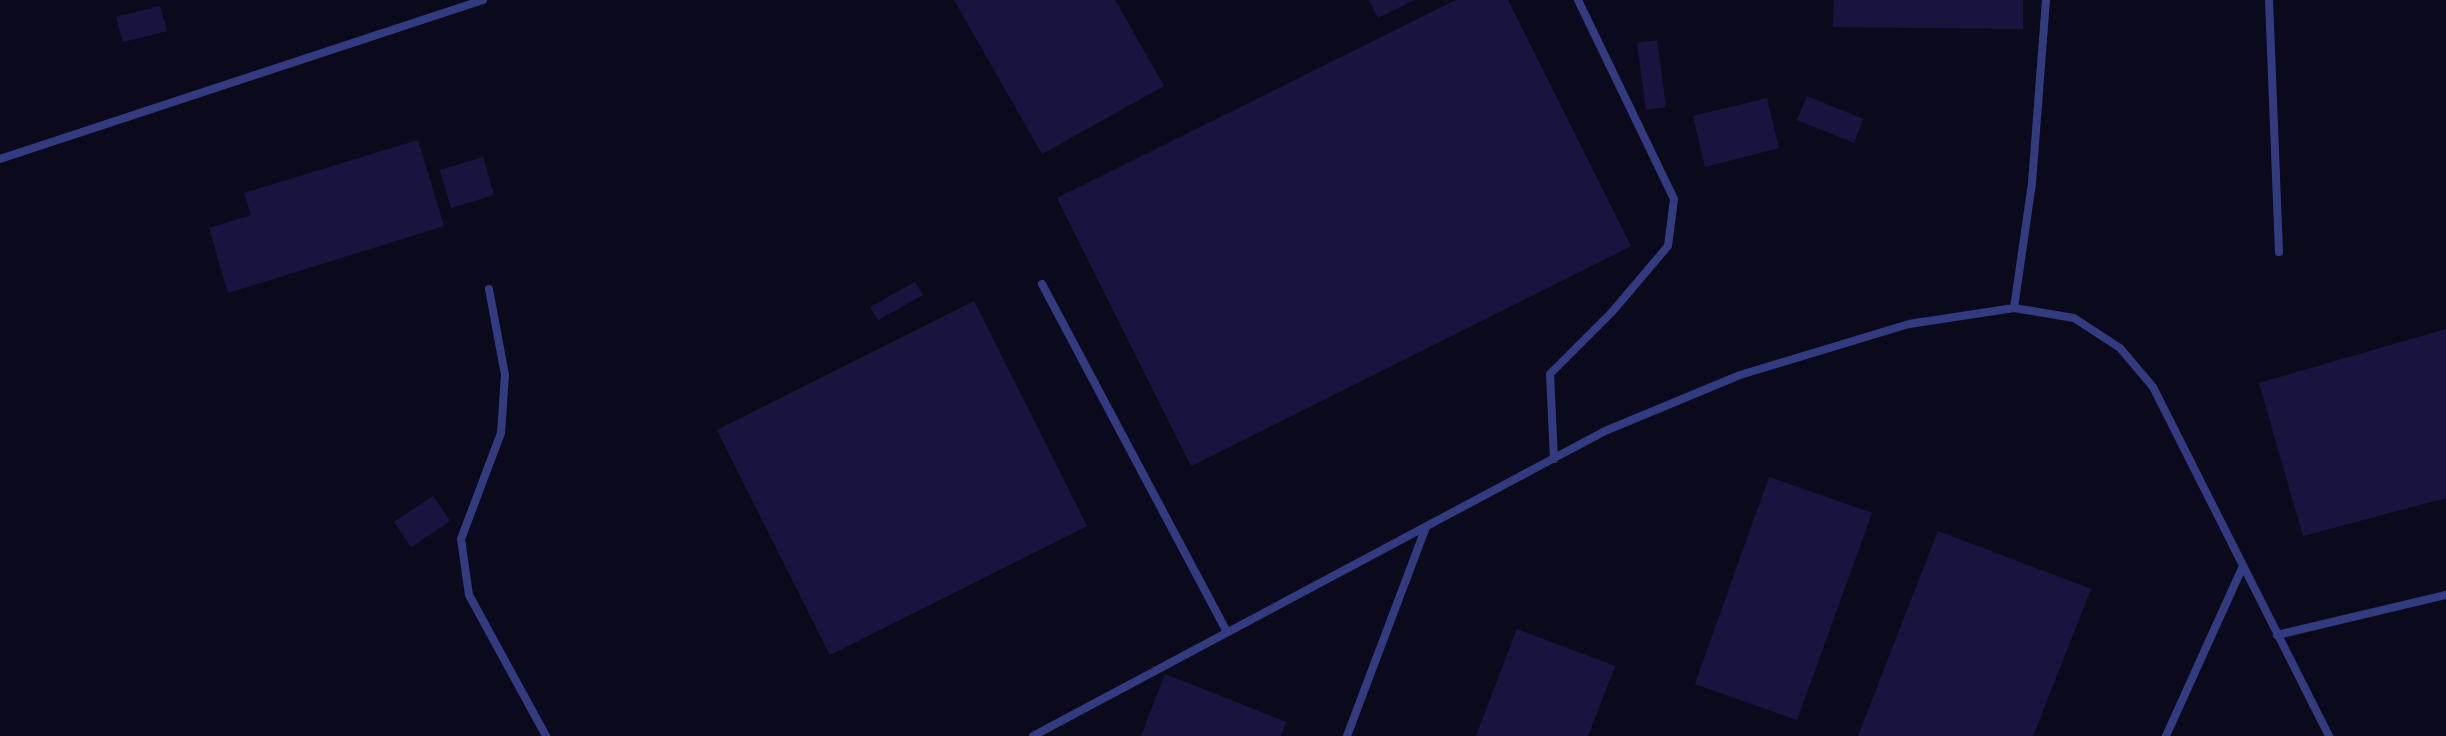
<!DOCTYPE html>
<html>
<head>
<meta charset="utf-8">
<style>
  body { margin:0 }
  canvas { display:block; background:#0b0a1d }
</style>
</head>
<body>
<canvas width="2446" height="736"></canvas>
<script>
const g = document.querySelector('canvas').getContext('2d');
g.lineJoin = 'round';
function paint(path, color) { g.fillStyle = color; g.fill(path, 'evenodd'); }
const toPath = rows => new Path2D(rows.map(r => 'M' + r).join(''));
function trace(path, color, width, dash) { g.strokeStyle = color; g.lineWidth = width; g.lineCap = dash ? 'butt' : 'round'; g.setLineDash(dash || []); g.stroke(path); }
const building = toPath([
  [954,0,1115,0,1164,86,1042,154],
  [1369,0,1414,0,1378,18],
  [1456,0,1508,0,1631,246,1191,466,1057,198],
  [1834,0,2023,0,2023,29,1833,27],
  [160,6,167,31,123,42,116,17],
  [1657,40,1666,107,1646,110,1637,43],
  [1807,96,1863,119,1854,143,1797,120],
  [1767,98,1779,148,1705,167,1693,116],
  [418,140,444,226,228,293,209,228,251,215,244,193],
  [483,157,494,195,451,208,440,170],
  [915,282,923,295,878,320,870,307],
  [974,301,1087,526,830,655,717,430],
  [2446,329,2446,498,2303,536,2259,383],
  [1769,477,1872,513,1797,720,1695,684],
  [433,496,450,521,411,547,394,522],
  [1938,531,2091,589,2033,736,1858,736],
  [1517,629,1615,666,1588,736,1476,736],
  [1165,674,1286,722,1281,736,1141,736]
]);
const lane = toPath([
  [2269,0,2279,252],
  [1042,284,1227,632],
  [489,289,505,375,501,433,461,539,469,595,546,736],
  [2014,308,2032,183,2046,0],
  [1554,459,1550,374,1612,312,1668,246,1674,199,1578,0],
  [2277,635,2446,595],
  [1033,736,1605,431,1740,375,1909,324,2014,308,2074,318,2120,348,2153,387,2329,736],
  [1347,736,1426,527],
  [2166,736,2243,566]
]);
const street = toPath([
  [0,159,483,0]
]);
paint(building, '#17153f');
trace(lane, '#323b7f', 8);
trace(street, '#323b7f', 8);
</script>
</body>
</html>
